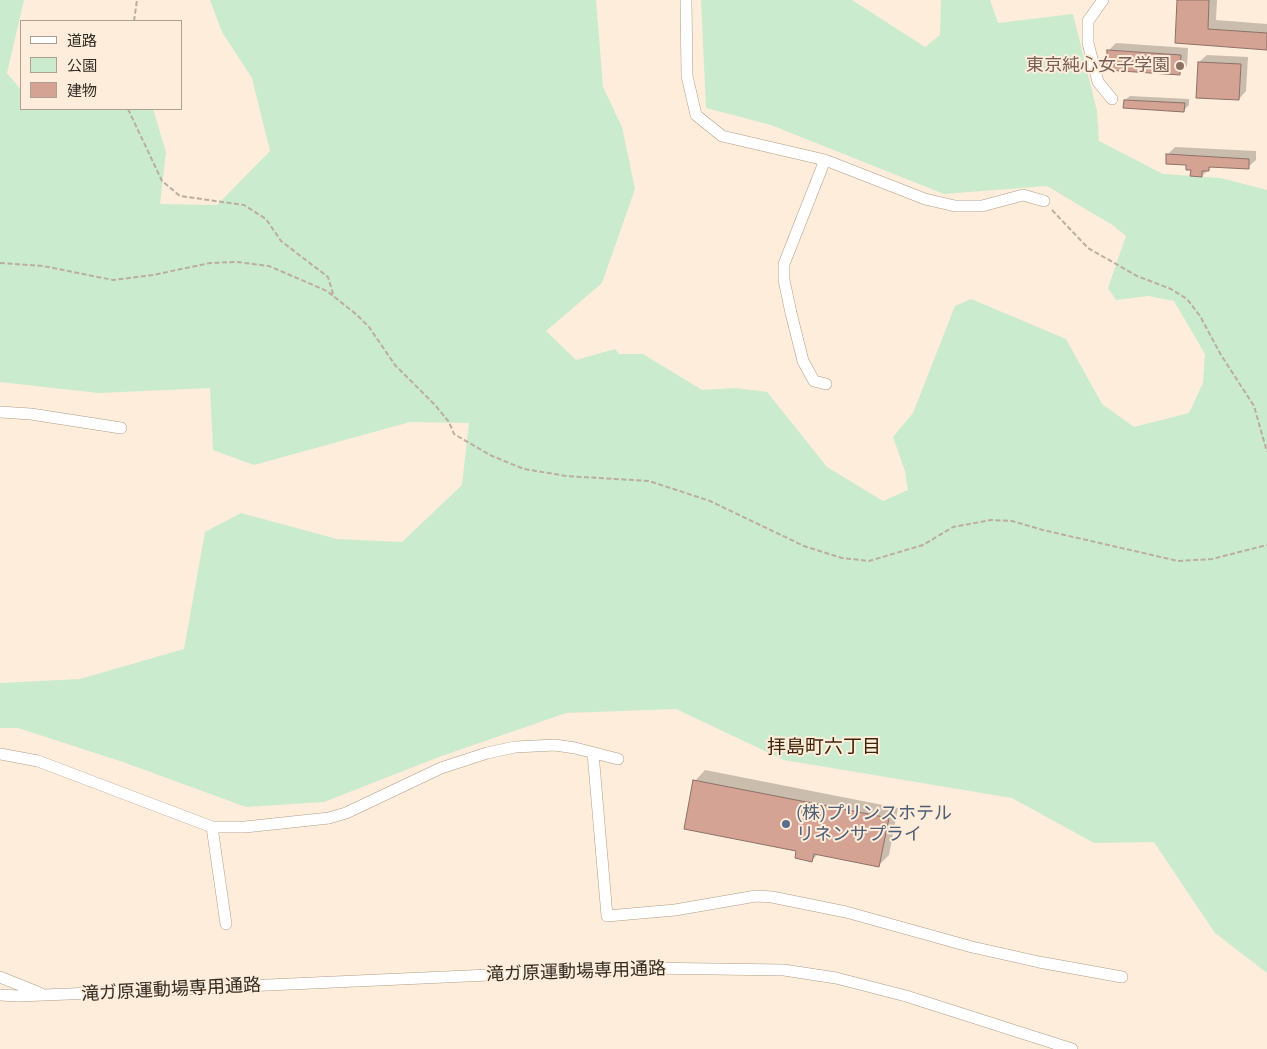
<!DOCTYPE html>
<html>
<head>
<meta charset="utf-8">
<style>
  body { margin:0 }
  #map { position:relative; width:1267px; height:1049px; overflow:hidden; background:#fdedda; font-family:"IBM Plex Sans","Noto Sans JP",sans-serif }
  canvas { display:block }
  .legend { position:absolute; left:20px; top:20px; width:162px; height:90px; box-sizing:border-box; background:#fdedda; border:1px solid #aca091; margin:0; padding:6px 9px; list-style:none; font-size:15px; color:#332c23 }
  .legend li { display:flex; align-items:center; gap:10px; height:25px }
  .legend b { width:25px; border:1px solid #aca091 }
</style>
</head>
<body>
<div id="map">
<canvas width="1267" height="1049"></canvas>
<ul class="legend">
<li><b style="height:6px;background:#fff"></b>道路</li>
<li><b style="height:14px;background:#caebce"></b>公園</li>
<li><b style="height:14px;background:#d4a394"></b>建物</li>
</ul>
</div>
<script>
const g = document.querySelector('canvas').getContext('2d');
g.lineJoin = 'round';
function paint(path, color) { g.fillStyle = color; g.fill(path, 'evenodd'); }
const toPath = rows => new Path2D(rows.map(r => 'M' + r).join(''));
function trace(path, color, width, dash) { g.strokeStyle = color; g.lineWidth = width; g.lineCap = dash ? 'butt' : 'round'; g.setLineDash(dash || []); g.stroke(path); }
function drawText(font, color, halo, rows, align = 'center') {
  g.font = font + ' "IBM Plex Sans","Noto Sans JP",sans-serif'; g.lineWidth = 4; g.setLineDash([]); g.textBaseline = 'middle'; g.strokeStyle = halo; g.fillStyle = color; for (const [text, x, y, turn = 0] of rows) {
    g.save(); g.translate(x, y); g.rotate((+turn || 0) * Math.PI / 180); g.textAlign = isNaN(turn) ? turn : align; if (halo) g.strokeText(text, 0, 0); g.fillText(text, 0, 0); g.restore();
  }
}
const green = toPath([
  [0,0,24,0,7,73,21,90,21,109,153,109,166,152,160,204,217,205,270,151,252,78,222,32,210,0,596,0,603,87,622,127,635,189,602,283,546,331,576,360,615,349,619,354,643,354,702,390,735,388,767,392,827,467,883,501,908,490,905,471,893,437,913,413,955,306,971,299,1066,339,1102,404,1134,427,1189,413,1203,383,1205,354,1174,301,1148,296,1116,300,1108,288,1126,236,1114,226,1047,186,944,194,771,125,706,108,701,0,852,0,925,47,940,35,941,0,990,0,998,23,1073,14,1097,111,1099,141,1163,174,1221,178,1267,190,1267,973,1215,933,1154,842,1094,843,1012,798,784,760,676,709,566,713,439,757,324,802,246,807,123,762,18,728,0,728,0,683,80,679,184,649,205,532,241,513,337,539,402,542,462,485,469,423,410,422,254,465,213,450,210,388,99,393,0,382]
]);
const shadow = toPath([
  [1178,0,1217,0,1216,20,1267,24,1267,49,1176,41],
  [1116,43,1188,48,1187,66,1179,73,1108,51],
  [1207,55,1248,57,1246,91,1239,99,1199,62],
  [1130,96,1189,99,1189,105,1184,110,1125,100],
  [1175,147,1256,151,1256,160,1248,167,1212,166,1202,176,1187,163,1168,154],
  [705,770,898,808,889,855,879,865,818,854,812,860,695,781]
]);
const building = toPath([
  [1177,0,1209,0,1208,29,1267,33,1267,50,1175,43,1177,0],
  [1107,50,1181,55,1180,75,1106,70,1107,50],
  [1198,62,1241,64,1239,100,1196,98,1198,62],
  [1124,100,1185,103,1184,112,1123,108,1124,100],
  [1166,154,1249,159,1249,169,1209,167,1209,171,1202,171,1202,177,1190,176,1191,170,1186,170,1186,165,1166,164,1166,154],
  [693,780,889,818,879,867,814,854,812,862,795,858,796,851,684,829,693,780]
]);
const path = toPath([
  [134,21,137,0],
  [128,109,162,181,180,196,244,205,266,219,281,241,328,277,334,297],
  [1052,210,1088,248,1137,276,1171,289,1187,299,1200,316,1221,355,1254,406,1267,452],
  [0,263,43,266,113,280,153,275,210,263,237,262,269,266,327,291,357,315,369,327,395,365,435,405,449,422,454,434,492,456,524,469,566,476,649,481,710,501,804,546,842,558,869,561,923,545,953,527,991,520,1012,521,1043,530,1178,561,1212,559,1267,545]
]);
const minor = toPath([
  [686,0,687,76,696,115,722,136,825,160,925,199,955,206,982,206,1023,195,1044,201],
  [1103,0,1088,21,1088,43,1098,82,1112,99],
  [825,160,784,264,784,280,791,313,803,361,814,381,826,384],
  [0,412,31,414,121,428],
  [593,753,607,916,675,910,756,896,772,897,846,912,972,947,1039,962,1122,977],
  [0,754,38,761,212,827,245,827,329,818,346,813,441,768,487,753,515,747,555,745,575,748,618,759],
  [212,827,226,924],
  [0,977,40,993],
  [0,995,18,996,69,994,644,968,784,970,836,978,906,996,1072,1049]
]);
const markers = [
  [1180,66,5,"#8d6e63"],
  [786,824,5,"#5c6f8a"]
];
const educationNames = [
  ["東京純心女子学園",1170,66]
];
const serviceNames = [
  ["(株)プリンスホテル",796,814],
  ["リネンサプライ",796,835]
];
const streetNames = [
  ["滝ガ原運動場専用通路",576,972,-2],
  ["滝ガ原運動場専用通路",171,990,-3]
];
const neighbourhoodNames = [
  ["拝島町六丁目",824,748]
];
paint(green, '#caebce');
paint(shadow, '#0003');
paint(building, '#d4a394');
trace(building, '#8d7168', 1);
trace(minor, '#b09d87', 12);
trace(path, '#bbae9f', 2, [5, 2.5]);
trace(minor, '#fff', 11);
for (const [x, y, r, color] of markers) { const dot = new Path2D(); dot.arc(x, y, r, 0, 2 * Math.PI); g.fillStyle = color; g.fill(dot); trace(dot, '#fdedda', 2); }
drawText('18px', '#785e54', '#fdedda', educationNames, 'right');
drawText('18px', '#4e5e75', '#fdedda', serviceNames, 'left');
drawText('18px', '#332c23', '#fdedda', streetNames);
drawText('19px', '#412408', '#fdedda', neighbourhoodNames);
</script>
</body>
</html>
